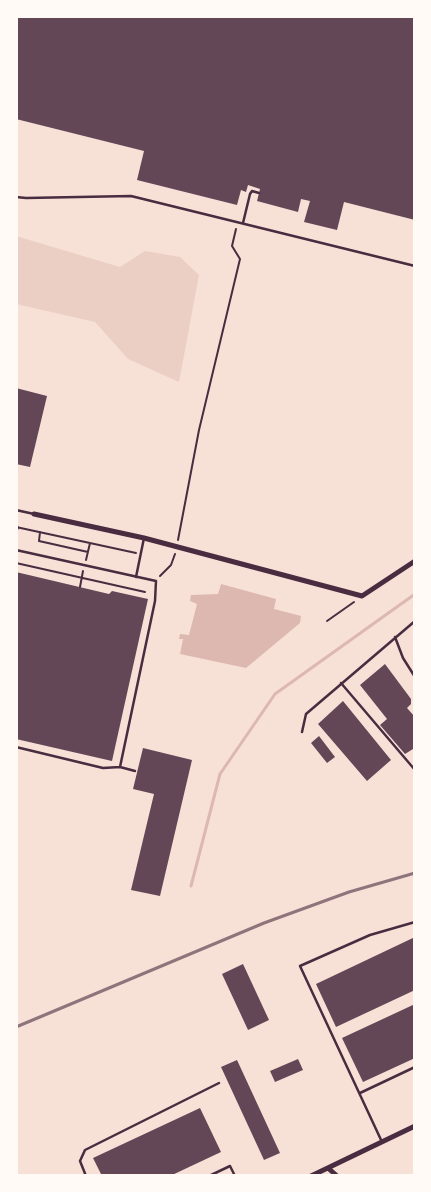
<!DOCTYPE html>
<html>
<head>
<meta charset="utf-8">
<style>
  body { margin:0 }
  #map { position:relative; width:431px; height:1192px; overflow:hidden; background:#f7e1d7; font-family:Barlow,sans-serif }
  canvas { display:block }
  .frame { position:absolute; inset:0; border:18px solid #fffaf5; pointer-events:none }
</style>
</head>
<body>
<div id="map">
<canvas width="431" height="1192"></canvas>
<div class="frame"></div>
</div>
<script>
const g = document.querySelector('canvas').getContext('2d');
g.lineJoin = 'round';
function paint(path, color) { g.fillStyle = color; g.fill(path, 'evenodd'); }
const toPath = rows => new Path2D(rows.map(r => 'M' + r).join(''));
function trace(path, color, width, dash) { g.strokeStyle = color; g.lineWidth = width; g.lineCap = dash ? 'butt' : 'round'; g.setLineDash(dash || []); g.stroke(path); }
const green = toPath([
  [16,236,120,267,145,251,180,257,199,275,179,382,128,359,95,322,16,304]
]);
const water = toPath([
  [221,584,276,599,274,609,301,616,300,623,246,668,180,654,183,639,179,639,180,634,189,635,197,604,190,601,191,595,218,594]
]);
const stream = toPath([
  [191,886,220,774,275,694,415,594]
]);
const building = toPath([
  [16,16,415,16,415,220,344,202,337,230,304,222,310,201,301,199,298,212,257,201,260,189,248,185,246,192,241,190,237,205,137,180,144,151,16,119],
  [16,388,47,396,30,467,16,464],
  [16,572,109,594,112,591,148,599,112,761,16,739],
  [385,664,411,699,411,704,407,708,415,717,415,751,413,749,405,754,380,725,387,719,360,685],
  [343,701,391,760,367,781,318,724],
  [319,736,335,757,327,763,311,743],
  [143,748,192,760,160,896,131,890,154,794,133,789],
  [415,937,415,990,336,1027,316,984],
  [243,964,269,1020,248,1030,222,974],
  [415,1004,415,1058,363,1082,342,1038],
  [298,1059,303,1070,275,1082,270,1071],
  [237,1060,280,1153,264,1160,221,1067],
  [200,1108,221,1152,170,1176,102,1176,93,1158]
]);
const path = toPath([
  [16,527,136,553],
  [40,532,39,541,88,552],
  [16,534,18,527],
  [178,540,199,430,240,259,232,246,236,229],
  [86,560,90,543],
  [16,563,145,592],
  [160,576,171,565,175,554],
  [80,587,83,571],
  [327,621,354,602]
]);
const service = toPath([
  [16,197,26,198,131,196,415,266],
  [243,223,250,194,252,191,259,193],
  [16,510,34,514],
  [16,550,156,581,155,601,120,767],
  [136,577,144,538],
  [395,637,403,658,415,677],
  [341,683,415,770],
  [302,732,306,714,415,621],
  [16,747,103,768,120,767,135,771],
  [415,779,415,781],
  [360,1093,415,1067],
  [382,1142,300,966,370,935,415,922],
  [86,1176,80,1161,85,1150,219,1083],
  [209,1176,230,1166,235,1176]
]);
const minor = toPath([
  [34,514,144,538,362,596,415,561],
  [328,1168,337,1176],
  [311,1176,415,1126]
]);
const rail = toPath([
  [16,1027,264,923,349,892,415,873]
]);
paint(green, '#ebcfc5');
paint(water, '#dcb8b0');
trace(stream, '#dcb8b0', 3);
paint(building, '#644757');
trace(path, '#4a2c40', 2);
trace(service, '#4a2c40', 2.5);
trace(minor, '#4a2c40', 5);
trace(rail, '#8f747c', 3);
</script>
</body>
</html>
